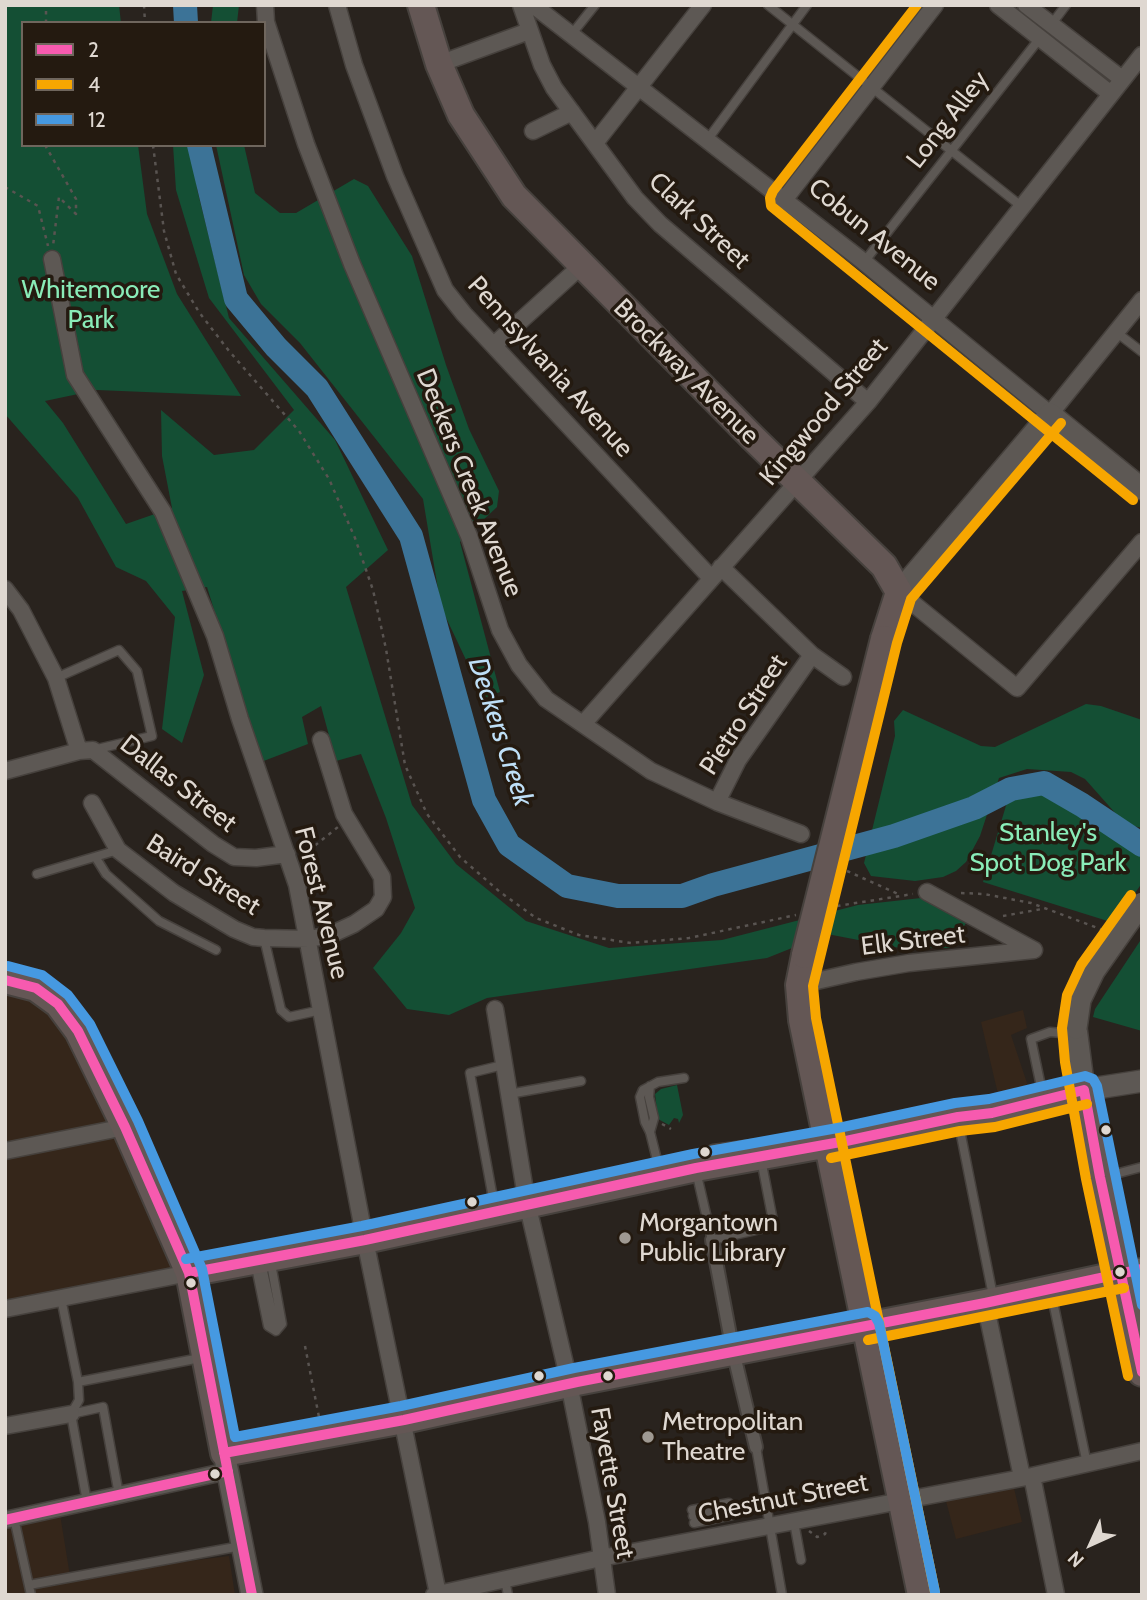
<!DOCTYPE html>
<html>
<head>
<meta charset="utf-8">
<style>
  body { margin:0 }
  #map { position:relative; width:1147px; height:1600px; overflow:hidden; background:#29231e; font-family:Cabin,sans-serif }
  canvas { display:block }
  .frame { position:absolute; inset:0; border:7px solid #dfd8d1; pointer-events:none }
  .legend { position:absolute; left:21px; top:21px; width:245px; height:126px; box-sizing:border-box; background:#241a10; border:2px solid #6f665d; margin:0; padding:9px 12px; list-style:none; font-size:21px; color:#dfd8d1 }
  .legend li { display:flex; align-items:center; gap:14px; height:35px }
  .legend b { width:35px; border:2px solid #6f665d }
  .north { position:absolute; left:1056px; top:1509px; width:70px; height:70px; -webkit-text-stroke:5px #241a10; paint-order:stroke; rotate:225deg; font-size:19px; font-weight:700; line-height:28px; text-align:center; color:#dfd8d1 }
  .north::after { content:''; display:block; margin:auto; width:24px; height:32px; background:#dfd8d1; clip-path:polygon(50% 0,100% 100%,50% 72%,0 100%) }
</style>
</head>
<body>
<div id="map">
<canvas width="1147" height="1600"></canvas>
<div class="frame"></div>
<ul class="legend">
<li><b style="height:9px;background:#f75aaf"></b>2</li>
<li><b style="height:9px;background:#f7a600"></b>4</li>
<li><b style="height:9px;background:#4699e1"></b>12</li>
</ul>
<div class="north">N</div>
</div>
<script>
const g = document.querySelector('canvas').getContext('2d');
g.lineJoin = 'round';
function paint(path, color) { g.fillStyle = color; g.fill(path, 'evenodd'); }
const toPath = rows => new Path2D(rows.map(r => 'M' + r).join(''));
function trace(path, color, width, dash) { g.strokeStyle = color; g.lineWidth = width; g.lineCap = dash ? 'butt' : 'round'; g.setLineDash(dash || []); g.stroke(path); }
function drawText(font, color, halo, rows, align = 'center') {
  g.font = font + ' Cabin,sans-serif'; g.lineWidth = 7; g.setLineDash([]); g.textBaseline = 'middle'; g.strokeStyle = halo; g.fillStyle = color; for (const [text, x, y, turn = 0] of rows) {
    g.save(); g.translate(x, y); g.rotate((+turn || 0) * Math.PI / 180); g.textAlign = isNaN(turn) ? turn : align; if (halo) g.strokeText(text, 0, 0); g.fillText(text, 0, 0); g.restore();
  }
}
const built = toPath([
  [5,982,58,1004,189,1273,5,1309],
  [1023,1010,1027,1028,1011,1035,1028,1086,998,1094,981,1022],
  [1013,1484,1022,1522,956,1539,946,1501],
  [59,1508,70,1576,229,1556,235,1595,5,1595,5,1520]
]);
const green = toPath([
  [5,5,119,5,121,23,23,23,23,145,138,145,147,214,177,294,241,396,97,390,45,401,63,423,126,524,172,508,162,456,161,410,214,455,254,450,294,410,209,298,176,190,173,145,193,145,197,189,229,318,335,440,388,550,346,587,412,805,456,864,526,921,609,948,722,940,858,905,921,898,966,923,950,948,900,948,827,934,767,958,487,998,449,1015,407,1009,373,968,401,933,415,908,386,818,361,754,336,761,321,706,302,717,308,744,261,762,207,587,182,591,204,675,182,743,162,729,175,617,146,581,116,567,78,498,5,414],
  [213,5,239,5,237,23,211,23],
  [216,145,244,145,255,193,280,213,296,213,354,179,368,186,412,256,446,365,469,429,499,491,497,507,460,542,500,692,484,698,441,607,423,499,300,343,261,304,244,275],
  [1086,704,1101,706,1142,720,1142,828,1125,824,1085,779,1071,772,1027,769,999,778,980,836,966,862,956,871,943,877,915,881,871,876,864,863,895,736,894,721,903,710,981,746,995,747],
  [1044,783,1142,849,1142,883,1114,923,983,882,1011,789],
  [1142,938,1142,1031,1093,1017,1095,1009],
  [677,1085,683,1115,679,1123,678,1119,674,1118,669,1125,658,1119,655,1094,661,1089]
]);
const river = toPath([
  [185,5,186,23],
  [199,145,236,299,276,347,317,388,411,536,484,800,509,845,567,886,618,896,682,896,713,885,894,836,974,808,1011,789,1044,783,1082,805,1142,845]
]);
const path = toPath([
  [144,5,145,23],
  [46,23,46,5],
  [45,145,76,199,76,214,59,197,53,246],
  [153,145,164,231,176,274,199,312,229,351,299,431,329,479,355,538,373,590,386,649,405,765,427,814,460,857,500,892,536,918,579,935,631,943,689,938,796,915],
  [5,187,38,206,48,246],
  [302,856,338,827],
  [847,871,898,894],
  [961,893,984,894,1031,903,1103,930],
  [837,906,913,894],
  [1003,916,1042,909],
  [662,1124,671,1129],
  [305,1346,319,1417],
  [809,1531,817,1537,825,1534,827,1529]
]);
const service = toPath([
  [768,5,1021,206],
  [1051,25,1066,5],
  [571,35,595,5],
  [708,139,807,5],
  [864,262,1040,38],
  [1116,332,1142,352],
  [56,678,119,650,137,671,152,736,93,750],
  [96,858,106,874,159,921,216,950],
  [37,874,118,850],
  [264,938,281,1010,289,1017,321,1010],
  [650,1086,649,1097,654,1118,650,1132],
  [509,1094,581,1081],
  [1043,1096,1031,1039,1050,1032,1074,1034],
  [958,1120,993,1296],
  [701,1161,703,1154,713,1149,761,1143,771,1147],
  [696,1171,712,1240,774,1226,761,1159],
  [660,1172,650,1132,645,1122,640,1097,643,1090,658,1082,684,1078],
  [1104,1177,1142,1167],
  [495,1209,470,1073,503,1065],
  [261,1262,276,1331],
  [267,1265,272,1269,282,1324,276,1331],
  [259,1266,257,1272,268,1326,276,1331],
  [1051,1292,1087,1464],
  [61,1298,78,1382,200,1358],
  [78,1382,79,1400,71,1414,87,1502],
  [71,1414,103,1407,119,1495],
  [756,1447,782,1595],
  [692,1510,729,1503],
  [693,1516,731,1509],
  [14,1518,31,1595],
  [794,1522,801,1560],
  [694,1523,732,1515],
  [505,1580,508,1595],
  [29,1585,241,1546]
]);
const pedestrian = toPath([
  [712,1240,733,1351,756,1447]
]);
const minor = toPath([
  [265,5,266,22,306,144,352,264,469,536,500,630,519,665,546,699,651,771,717,802,801,834],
  [337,5,354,65,395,176,445,290,464,314,711,578],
  [521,5,542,65,554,88,635,198,660,224,868,402],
  [533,5,864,262,1050,414,1142,300],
  [998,5,1111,94],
  [1026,5,1122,79],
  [439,64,529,31],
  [533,131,572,112],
  [595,143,703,5],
  [784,200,935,5],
  [52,259,75,375,163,512,215,636,240,719,297,885,365,1240,438,1594],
  [494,345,581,266],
  [721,567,812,655,843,677],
  [5,589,21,610,56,678,79,751],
  [899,592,1017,688,1142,542],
  [583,724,868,402,1142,55],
  [5,771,79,751,93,750,213,844,234,857,256,858,287,854],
  [717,802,738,760,812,655],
  [92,803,118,850,174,893,234,929,253,937,264,938,309,939,330,935,354,924,376,909,383,897,382,877,344,814,321,740],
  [927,892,1034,950],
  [799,985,856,972,909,963,1034,950],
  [495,1009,527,1203,565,1364,597,1522,607,1595],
  [5,1151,125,1127],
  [985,1303,1022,1477],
  [5,1309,189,1273],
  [5,1426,71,1414],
  [1032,1476,1056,1595],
  [5,1520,228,1471],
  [434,1595,601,1558,1032,1476,1142,1451]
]);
const tertiary = toPath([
  [899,592,1050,414,1142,489],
  [1076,1028,1084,1090,1142,1081],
  [1121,1274,1142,1269],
  [224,1453,252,1595]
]);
const primary = toPath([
  [421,5,439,64,461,115,514,196,752,437,884,566,899,592,884,639],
  [805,955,799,985,802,1020,921,1595],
  [5,980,36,988,58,1004,78,1031,125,1127,189,1273,224,1453,404,1420,577,1382,985,1303,1121,1274],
  [189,1273,365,1240,696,1168,846,1141,958,1117,992,1113,1084,1090,1100,1177,1142,1373]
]);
const tertiaryBridge = toPath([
  [1076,1028,1080,1000,1094,971,1142,903]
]);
const primaryBridge = toPath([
  [805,955,884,639]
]);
const bus1 = toPath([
  [5,980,36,988,58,1004,78,1031,125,1127,189,1273,252,1595],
  [189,1273,365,1240,696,1168,846,1141,958,1117,992,1113,1084,1090,1100,1177,1142,1372],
  [224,1453,404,1420,577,1382,985,1303,1142,1269],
  [5,1520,228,1471]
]);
const bus2 = toPath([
  [917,5,773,191,770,198,771,206,1133,500],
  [831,1158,960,1131,995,1127,1087,1104],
  [868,1340,1124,1288],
  [1128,1376,1086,1179,1065,1062,1062,1028,1067,995,1081,965,1131,895],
  [935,1592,816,1018,813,986,897,643,911,599,1061,423]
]);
const bus3 = toPath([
  [8,966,42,975,68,995,90,1024,138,1121,202,1269,235,1437,401,1406,574,1368,868,1312,875,1316,879,1323,935,1592],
  [186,1259,362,1226,693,1154,843,1127,955,1103,989,1099,1085,1076,1093,1079,1097,1086,1142,1305]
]);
const markers = [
  [1106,1130,6,"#dfd8d1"],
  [705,1152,6,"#dfd8d1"],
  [472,1202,6,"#dfd8d1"],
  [625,1238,7,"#9f9992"],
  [1120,1272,6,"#dfd8d1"],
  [191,1283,6,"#dfd8d1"],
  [539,1376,6,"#dfd8d1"],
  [608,1376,6,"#dfd8d1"],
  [648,1437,7,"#9f9992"],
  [215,1474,6,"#dfd8d1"]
];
const streetNames = [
  ["Long Alley",948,120,-52],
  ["Clark Street",699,221,43],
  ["Cobun Avenue",874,235,39],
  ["Pennsylvania Avenue",550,367,48],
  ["Brockway Avenue",686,372,45],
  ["Kingwood Street",824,412,-50],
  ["Deckers Creek Avenue",469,483,68],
  ["Pietro Street",744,715,-57],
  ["Dallas Street",178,784,38],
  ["Baird Street",203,875,32],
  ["Forest Avenue",321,903,76],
  ["Elk Street",913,941,-7],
  ["Fayette Street",612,1483,80],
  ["Chestnut Street",783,1499,-11]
];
const parkNames = [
  ["Whitemoore",91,290],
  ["Park",91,320],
  ["Stanley's",1048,833],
  ["Spot Dog Park",1048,863]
];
const poiNames = [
  ["Morgantown",639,1223],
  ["Public Library",639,1253],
  ["Metropolitan",662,1422],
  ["Theatre",662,1452]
];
const waterNames = [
  ["Deckers Creek",500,732,72]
];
paint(built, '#35261a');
paint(green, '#144f34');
trace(river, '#3c7397', 24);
trace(service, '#46413d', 11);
trace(pedestrian, '#46413d', 16);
trace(minor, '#46413d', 19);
trace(tertiary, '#46413d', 24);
trace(primary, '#46413d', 30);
trace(path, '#595451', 2.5, [3.5, 5]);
trace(service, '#5d5854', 8);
trace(pedestrian, '#5d5854', 12);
trace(minor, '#5d5854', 16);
trace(tertiary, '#5d5854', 21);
trace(primary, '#645755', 26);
trace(tertiaryBridge, '#46413d', 24, []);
trace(primaryBridge, '#46413d', 30, []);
trace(tertiaryBridge, '#5d5854', 21);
trace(primaryBridge, '#645755', 26);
trace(bus1, '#f75aaf', 10);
trace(bus2, '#f7a600', 10);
trace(bus3, '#4699e1', 10);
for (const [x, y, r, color] of markers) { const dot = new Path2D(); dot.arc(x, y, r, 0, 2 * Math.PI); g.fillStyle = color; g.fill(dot); trace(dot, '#241a10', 2.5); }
drawText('26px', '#dfd8d1', '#241a10', streetNames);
drawText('26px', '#89ecb8', '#241a10', parkNames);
drawText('26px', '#dfd8d1', '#241a10', poiNames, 'left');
drawText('italic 28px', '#bedff7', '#241a10', waterNames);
</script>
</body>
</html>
